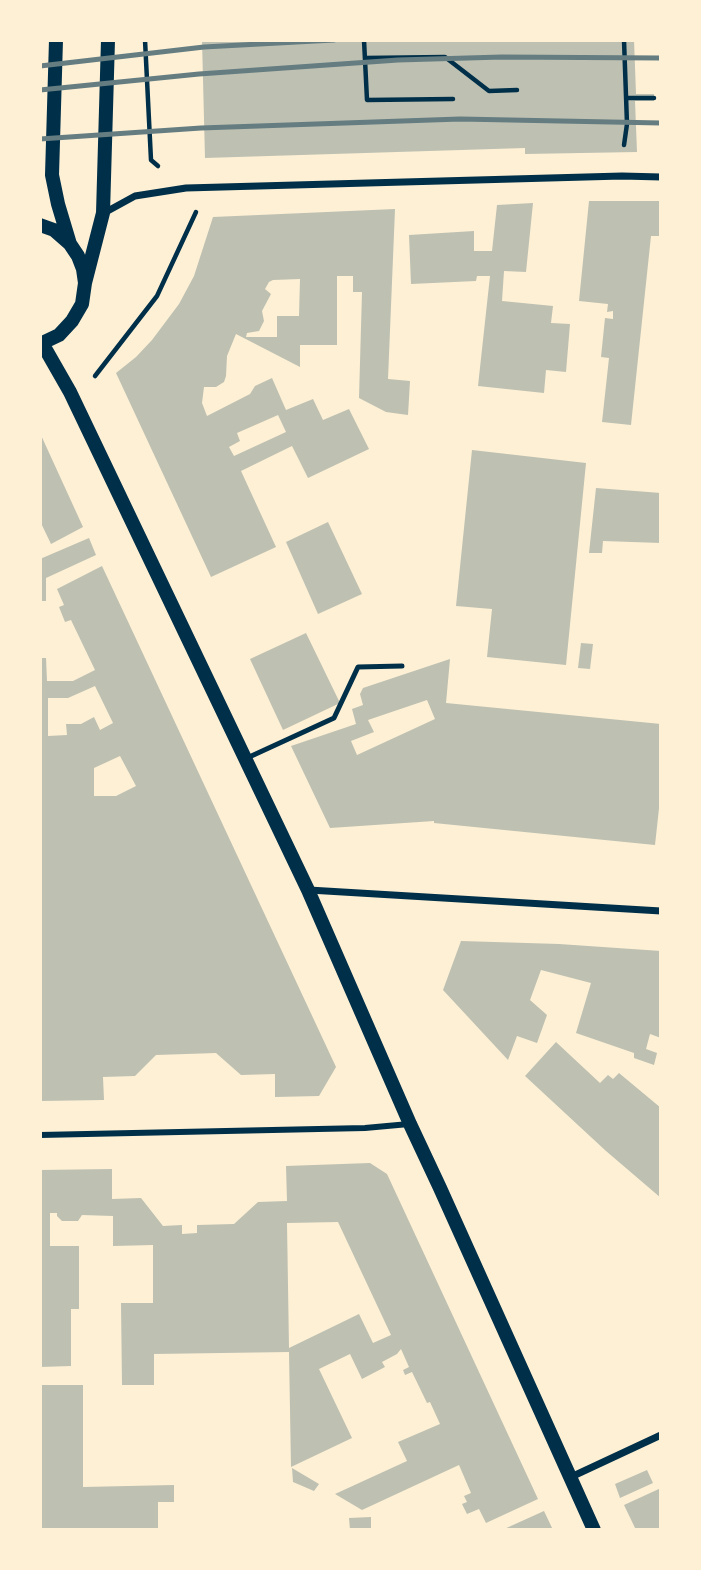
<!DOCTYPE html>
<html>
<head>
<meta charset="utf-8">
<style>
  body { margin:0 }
  #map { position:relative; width:701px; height:1570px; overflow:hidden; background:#fdf0d5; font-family:Roboto,sans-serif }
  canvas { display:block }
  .frame { position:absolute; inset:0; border:42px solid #fdf0d5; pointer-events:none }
</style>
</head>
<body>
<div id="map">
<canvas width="701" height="1570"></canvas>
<div class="frame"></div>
</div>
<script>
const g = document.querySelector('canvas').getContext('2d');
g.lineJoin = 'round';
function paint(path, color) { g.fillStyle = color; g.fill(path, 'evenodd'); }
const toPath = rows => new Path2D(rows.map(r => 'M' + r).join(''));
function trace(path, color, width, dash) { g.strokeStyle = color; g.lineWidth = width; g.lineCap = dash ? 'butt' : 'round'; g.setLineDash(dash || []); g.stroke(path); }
const building = toPath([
  [202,40,634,40,636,94,654,94,654,101,635,101,637,152,525,154,525,148,205,158],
  [589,201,661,201,661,236,651,236,631,425,602,422,609,358,601,357,605,318,613,319,613,311,607,312,608,304,579,301],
  [533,203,526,272,504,271,502,301,553,306,551,323,570,324,566,372,546,370,544,393,478,386,490,276,477,276,476,281,411,284,409,235,474,231,474,251,492,251,497,205],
  [395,209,388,379,410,381,408,415,386,412,359,398,362,292,353,292,353,276,337,276,337,345,300,345,300,367,236,334,227,356,226,376,224,382,216,387,204,387,202,403,207,416,250,394,255,386,272,378,286,410,313,399,323,420,349,409,369,449,308,478,292,446,241,471,276,547,211,577,116,373,136,357,152,340,179,304,194,276,213,217],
  [300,279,299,316,277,316,277,337,246,337,247,333,259,331,264,321,262,311,271,294,265,289,269,282,273,280],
  [278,415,286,432,234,456,229,447,240,441,237,433],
  [40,433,83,527,51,544,40,521],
  [472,450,586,463,566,665,487,657,492,609,456,606],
  [596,488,661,493,661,543,603,541,602,553,589,553],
  [328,522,362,594,318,614,286,542],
  [89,538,96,555,46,578,46,601,40,601,40,559],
  [102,566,336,1067,319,1096,275,1097,275,1074,241,1075,216,1053,156,1055,135,1076,103,1077,104,1100,40,1101,40,658,46,658,47,681,73,681,95,670,71,620,65,622,59,607,64,605,57,589],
  [95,686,113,723,100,730,94,717,81,724,66,724,67,735,48,736,48,698,68,698],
  [120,756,136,786,116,796,94,796,94,768],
  [306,633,340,703,283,730,250,659],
  [581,643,593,644,590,669,578,668],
  [450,659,446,703,661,724,661,790,655,845,434,823,434,821,330,828,291,746,356,724,352,709,363,705,360,694,363,688],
  [427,700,435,719,357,755,351,741,374,732,368,720],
  [461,941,559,944,661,951,661,1038,650,1034,646,1049,657,1053,654,1065,634,1058,634,1053,576,1033,591,983,541,970,530,1000,547,1015,537,1043,517,1036,508,1060,443,990],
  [556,1042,600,1083,608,1075,613,1079,619,1073,661,1108,661,1198,606,1151,525,1076],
  [370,1163,387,1174,538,1499,486,1523,479,1509,467,1514,462,1504,467,1502,464,1496,471,1493,459,1465,362,1510,335,1494,407,1461,398,1442,440,1424,430,1402,427,1403,412,1372,405,1375,403,1370,409,1367,401,1349,397,1354,382,1362,385,1367,362,1379,350,1354,319,1369,352,1438,291,1467,289,1352,154,1354,154,1385,122,1385,121,1303,153,1303,153,1245,113,1246,113,1216,82,1215,78,1221,62,1221,57,1216,57,1213,50,1213,50,1246,79,1246,79,1309,71,1309,71,1366,40,1367,40,1170,112,1169,112,1199,141,1198,163,1226,182,1225,182,1234,197,1233,197,1225,234,1224,258,1202,287,1201,286,1166],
  [338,1222,391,1335,373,1343,359,1314,289,1348,287,1223],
  [40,1385,83,1385,83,1487,174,1485,174,1502,158,1502,158,1530,40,1530],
  [292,1468,319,1484,314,1491,293,1482],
  [647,1470,653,1483,620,1498,615,1484],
  [661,1488,661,1530,636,1530,624,1505],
  [544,1511,553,1530,502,1530],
  [371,1517,371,1530,350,1530,349,1518]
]);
const path = toPath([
  [145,40,151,160,158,166],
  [364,40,367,100,453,99],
  [624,40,627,124,624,145],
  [365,58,445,57,489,91,517,90],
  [626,98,654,98],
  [95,376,157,296,196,212]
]);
const service = toPath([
  [247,758,334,718,358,667,402,666]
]);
const pedestrian = toPath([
  [40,1135,365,1128,409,1124]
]);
const minor = toPath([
  [104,213,135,196,186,188,622,176,661,177],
  [309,890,661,911],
  [571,1477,661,1435]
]);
const secondary = toPath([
  [56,40,52,175,58,204,70,244],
  [40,225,54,230,70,244,78,256,83,269,85,283,82,304,72,321,59,335,40,344],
  [85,283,103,213,108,40],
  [42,343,70,392,308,890,410,1124,440,1188,594,1530]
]);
const rail = toPath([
  [40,66,204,47,334,40],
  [40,90,199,74,398,60,502,57,661,58],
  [40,139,201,128,460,119,661,123]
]);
paint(building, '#bec0b2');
trace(path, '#003049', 4.5);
trace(service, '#003049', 5);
trace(pedestrian, '#003049', 6);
trace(minor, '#003049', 7);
trace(secondary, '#003049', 14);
trace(rail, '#657d81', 5);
</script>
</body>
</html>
